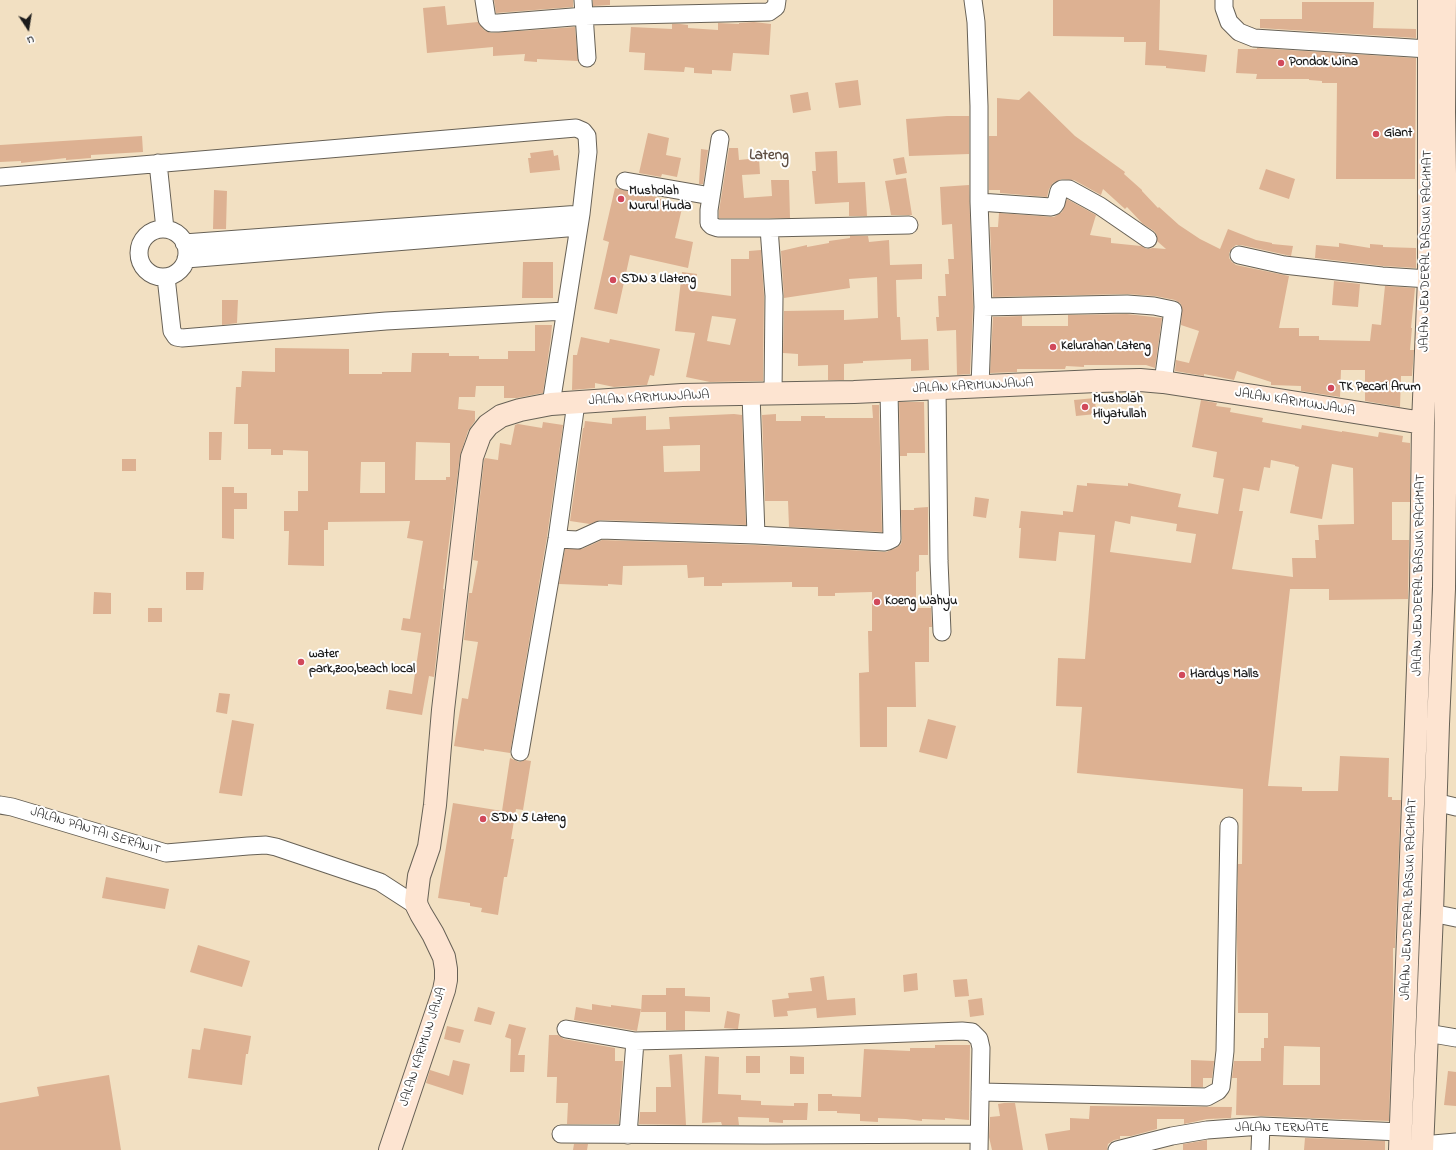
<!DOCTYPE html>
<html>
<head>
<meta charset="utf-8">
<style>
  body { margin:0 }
  #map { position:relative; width:1456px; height:1150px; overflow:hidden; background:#f2e0c2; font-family:"Indie Flower",sans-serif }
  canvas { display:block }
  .north { position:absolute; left:8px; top:8px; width:40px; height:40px; -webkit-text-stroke:3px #fff; paint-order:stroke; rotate:168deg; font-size:11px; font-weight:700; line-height:16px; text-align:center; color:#1c1c1c }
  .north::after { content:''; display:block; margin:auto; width:14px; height:18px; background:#1c1c1c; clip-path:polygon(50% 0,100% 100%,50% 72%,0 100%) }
</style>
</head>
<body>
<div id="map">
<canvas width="1456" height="1150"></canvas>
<div class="north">U</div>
</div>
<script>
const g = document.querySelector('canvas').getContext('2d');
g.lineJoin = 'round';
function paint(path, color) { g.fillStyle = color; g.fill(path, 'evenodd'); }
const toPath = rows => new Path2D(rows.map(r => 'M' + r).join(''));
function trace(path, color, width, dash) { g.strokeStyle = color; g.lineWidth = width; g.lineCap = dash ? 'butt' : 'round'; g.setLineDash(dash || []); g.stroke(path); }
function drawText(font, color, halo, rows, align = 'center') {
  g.font = font + ' "Indie Flower",sans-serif'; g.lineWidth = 4; g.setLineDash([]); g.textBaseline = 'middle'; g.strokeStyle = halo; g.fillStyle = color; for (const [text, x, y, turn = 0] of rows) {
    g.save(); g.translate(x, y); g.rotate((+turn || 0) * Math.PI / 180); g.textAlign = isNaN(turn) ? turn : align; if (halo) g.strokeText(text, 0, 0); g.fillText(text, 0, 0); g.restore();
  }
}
const building = toPath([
  [494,0,573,0,573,7,496,13],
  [593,0,610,0,610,5,593,6],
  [1053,0,1160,0,1159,50,1207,55,1205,72,1166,68,1166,66,1145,65,1146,42,1124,42,1124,37,1053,36],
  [1302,2,1374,2,1373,28,1416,29,1416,38,1260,28,1260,19,1302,19],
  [445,6,447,25,478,22,484,30,491,33,575,27,578,61,537,59,537,62,524,61,525,54,493,56,493,47,427,53,423,8],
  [754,22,771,24,769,55,733,53,731,71,712,70,712,74,694,73,694,68,685,67,684,72,644,70,645,53,629,52,631,27,672,29,672,24,680,24,688,25,688,28,718,30,718,23,739,24,739,23],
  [1257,48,1416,58,1415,179,1336,179,1337,83,1322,83,1322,81,1309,80,1309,79,1256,79,1257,74,1236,73,1238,49,1257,49],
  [858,80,861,105,839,108,835,83],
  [1029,91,1075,136,1125,172,1124,174,1142,190,1142,191,1158,208,1159,207,1179,225,1200,239,1220,249,1228,229,1256,240,1272,243,1272,244,1293,246,1291,256,1241,245,1236,245,1232,248,1229,253,1229,258,1232,262,1236,265,1289,276,1279,328,1299,328,1299,336,1319,336,1319,340,1370,341,1372,324,1381,325,1385,286,1415,288,1411,328,1412,328,1410,350,1414,350,1412,376,1401,376,1400,407,1365,401,1365,370,1341,370,1340,397,1301,391,1301,386,1271,385,1271,382,1237,371,1234,380,1204,374,1204,376,1175,371,1176,360,1189,363,1199,331,1181,325,1182,307,1180,303,1175,300,1155,296,1127,294,993,297,990,227,998,227,999,213,1054,217,1062,212,1067,199,1096,215,1090,235,1111,238,1111,243,1141,246,1147,249,1153,248,1166,249,1157,241,1157,235,1154,231,1143,224,1127,207,1125,209,1103,189,1101,195,1074,180,1062,179,1053,183,1049,189,1047,197,1000,193,1000,190,989,190,989,136,997,136,997,98,1019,100],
  [808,92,811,110,793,113,790,95],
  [947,116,969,116,969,154,909,156,906,119],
  [648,133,669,138,666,155,681,158,677,177,662,174,661,177,639,173],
  [142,136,143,152,91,155,91,158,66,160,66,158,21,163,21,161,0,162,0,145],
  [729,148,738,148,739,160,759,158,760,174,742,175,744,198,772,196,771,180,789,180,790,218,719,218,719,211],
  [701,149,708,150,703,184,699,184],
  [553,150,554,156,558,155,560,170,530,173,528,158,531,158,530,153],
  [837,151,838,183,865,182,867,216,849,216,849,202,815,204,812,171,816,171,815,152],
  [904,157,907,173,896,175,893,159],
  [1266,169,1295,179,1289,199,1259,189],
  [906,178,912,215,891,215,885,181],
  [969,185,973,307,970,374,957,375,956,330,937,331,936,317,939,317,938,296,946,296,945,274,949,274,948,259,954,259,952,224,942,225,940,187],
  [615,188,657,197,656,198,683,204,675,238,693,242,688,268,630,255,617,314,594,309,609,242,603,240],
  [214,190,227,191,226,229,213,229],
  [850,236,868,236,869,242,889,240,890,265,922,264,922,279,896,280,897,317,900,317,901,340,928,339,929,370,911,371,911,359,863,361,863,363,844,364,844,380,828,380,828,365,798,366,798,354,783,353,784,311,844,310,844,320,878,318,877,277,849,279,850,288,784,298,781,251,807,245,807,247,829,243,829,241,850,238],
  [1339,243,1370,248,1370,244,1383,245,1383,247,1416,248,1416,268,1383,266,1315,258,1316,245,1339,247],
  [761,250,764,296,763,381,710,382,686,377,695,333,675,331,682,272,697,274,694,291,731,296,731,259,749,259,749,251],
  [712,316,736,319,730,345,707,341],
  [523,262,553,262,553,298,522,298],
  [1334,281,1360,284,1358,307,1332,305],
  [222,300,238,300,237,323,222,325],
  [1127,314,1162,318,1155,368,1146,365,1084,365,1084,367,1066,366,1065,369,1017,369,1017,372,990,373,993,317,1022,316,1022,326,1068,326,1068,315],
  [535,325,552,325,551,337,543,393,517,398,504,398,504,386,476,386,475,397,459,397,458,409,475,411,475,421,468,431,460,456,443,589,444,589,434,677,429,676,422,715,386,709,389,690,412,694,421,633,401,630,403,618,410,619,423,541,407,538,410,521,328,522,328,530,324,530,324,566,288,565,289,531,284,531,284,511,298,511,298,491,308,491,308,451,283,450,283,455,271,455,271,449,248,449,248,424,234,424,236,387,241,387,242,371,275,372,275,348,349,349,349,374,382,374,382,372,411,372,412,353,449,353,449,356,479,356,479,359,508,359,508,351,535,351],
  [416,442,450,443,450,477,446,477,446,480,415,480],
  [361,462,385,462,385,493,360,493],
  [581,337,609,343,610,339,660,349,654,376,650,375,647,385,614,387,595,383,595,388,572,390,573,355,577,355],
  [1095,398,1096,414,1076,416,1074,400],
  [1201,400,1217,403,1216,406,1231,408,1230,412,1263,418,1262,422,1301,429,1302,425,1342,432,1342,431,1378,437,1379,432,1403,436,1402,442,1410,443,1410,502,1392,502,1392,540,1409,540,1408,599,1329,600,1329,589,1290,589,1268,786,1302,787,1302,791,1338,791,1340,756,1389,758,1388,797,1392,797,1392,800,1401,800,1395,948,1393,948,1393,993,1389,1121,1236,1115,1237,1078,1232,1078,1234,1061,1261,1061,1261,1048,1264,1048,1264,1038,1268,1038,1268,1013,1238,1013,1237,937,1238,864,1242,864,1243,789,1077,773,1082,707,1056,706,1058,658,1085,659,1095,535,1059,532,1056,561,1019,558,1021,528,1019,528,1021,511,1063,515,1063,511,1073,512,1077,485,1087,486,1087,483,1128,486,1128,483,1181,494,1178,507,1218,514,1224,479,1213,477,1217,452,1192,447],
  [1271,460,1295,465,1295,466,1299,467,1290,513,1322,519,1332,464,1353,468,1354,524,1318,525,1319,540,1315,540,1316,558,1292,558,1293,577,1232,569,1243,511,1239,511,1243,488,1259,491,1264,467,1270,468],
  [1131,516,1177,524,1176,531,1196,534,1191,563,1110,552,1115,521,1130,524],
  [1284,1046,1320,1047,1320,1085,1283,1085],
  [899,402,924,402,925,453,907,453,907,456,900,456],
  [872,405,879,405,882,532,789,527,788,501,765,501,762,415,776,414,776,421,801,421,801,416,825,416,825,418,873,418],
  [734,414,742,415,746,525,600,520,590,524,570,521,583,428,584,428,585,421,612,424,612,418,646,416,646,430,670,429,669,417],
  [700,445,700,471,664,472,663,446],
  [543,422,563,425,547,537,510,753,484,749,484,751,454,746,462,698,468,699,478,642,464,640,469,593,472,593,478,561,473,560,484,460,485,458,498,460,500,443,511,445,515,425,518,424,542,428],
  [209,432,222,432,221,460,209,460],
  [122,459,136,459,136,471,122,471],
  [222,487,234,487,234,493,247,493,247,509,234,509,234,539,222,538],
  [975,497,989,499,986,518,973,516],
  [928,507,928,555,919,555,919,571,916,572,916,608,931,608,932,627,929,627,929,662,915,662,916,707,887,707,887,747,860,747,859,673,869,672,868,631,872,631,872,592,835,593,835,596,818,596,818,587,792,587,792,582,722,583,722,586,704,586,704,577,688,578,687,565,623,566,622,585,608,584,608,586,559,584,565,549,582,549,602,540,756,545,886,552,896,548,901,544,902,539,901,510,914,510,914,508],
  [186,572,204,572,203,590,186,590],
  [94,592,111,593,111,614,93,614],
  [148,608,162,608,162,622,148,622],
  [219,693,230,694,227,714,216,712],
  [928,719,956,726,947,759,919,752],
  [232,720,254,724,242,796,219,793],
  [510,758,519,762,525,760,531,761,523,810,516,809,511,839,514,839,507,877,504,877,498,915,481,912,482,908,470,906,470,903,438,898,453,803,502,811],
  [106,877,169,889,165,909,102,898],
  [198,945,250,961,242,987,190,972],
  [917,973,918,990,904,992,903,975],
  [824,976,827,1000,855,998,856,1015,817,1018,816,1008,787,1011,788,1016,774,1017,772,1000,789,998,788,993,812,991,810,978],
  [967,979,969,996,955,997,953,980],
  [666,988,685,988,685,996,710,997,710,1012,685,1011,685,1030,666,1030,666,1012,641,1012,642,995,666,995],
  [982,998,984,1015,970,1017,968,1000],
  [592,1004,611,1007,611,1005,641,1009,637,1031,574,1020,576,1007,592,1010],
  [478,1007,495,1012,491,1025,474,1021],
  [727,1011,740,1014,738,1029,724,1028],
  [509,1024,526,1028,518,1055,525,1055,524,1072,510,1072,511,1039,505,1037],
  [447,1026,464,1030,460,1043,444,1039],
  [204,1028,251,1036,248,1054,246,1054,242,1085,188,1078,192,1049,200,1050],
  [549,1035,558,1035,564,1039,615,1048,615,1061,623,1061,619,1124,567,1124,568,1103,556,1103,557,1077,547,1077],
  [935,1045,970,1045,969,1120,945,1118,945,1120,922,1119,922,1121,906,1119,878,1118,878,1122,860,1121,860,1114,837,1113,837,1111,818,1111,818,1094,832,1094,832,1096,861,1097,864,1049,910,1051,910,1048,935,1048],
  [682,1054,686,1125,639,1124,640,1112,656,1112,656,1087,671,1087,669,1055],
  [705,1056,719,1057,718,1094,741,1095,741,1100,761,1101,761,1105,794,1106,794,1103,808,1103,807,1120,783,1120,783,1123,769,1122,769,1118,738,1117,739,1125,722,1125,721,1122,702,1123],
  [746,1056,760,1056,760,1073,746,1073],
  [790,1056,804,1057,804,1074,790,1074],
  [453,1060,470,1064,463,1095,426,1083,430,1070,449,1076],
  [1191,1060,1214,1061,1212,1078,1203,1078,1203,1087,1191,1087],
  [1448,1071,1456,1072,1456,1106,1444,1105],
  [109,1075,121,1150,0,1150,0,1103,39,1096,37,1087],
  [1004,1103,1015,1103,1023,1150,992,1150,989,1137,990,1117,1000,1116,998,1104],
  [1090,1106,1232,1107,1231,1118,1207,1119,1184,1124,1184,1119,1157,1119,1157,1129,1131,1136,1120,1136,1120,1139,1114,1140,1108,1144,1107,1150,1048,1150,1045,1134,1070,1130,1070,1118,1089,1119],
  [1305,1138,1385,1141,1385,1150,1304,1150],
  [1207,1140,1207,1150,1183,1150,1183,1144],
  [574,1144,588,1144,587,1150,573,1150]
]);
const street = toPath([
  [484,0,487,19,491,23,498,23,585,16,769,12,776,7,777,0],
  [583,0,587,58],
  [973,0,976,22,979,106,979,202,983,307,980,386],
  [1224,0,1224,8,1229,22,1239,32,1254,38,1428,49],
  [720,139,709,210,709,223,712,226,718,228,769,228],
  [158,163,165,229],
  [0,177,576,128,583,131,587,136,588,152,581,214,551,404],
  [625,181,711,196],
  [979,202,1051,207,1054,206,1056,203,1059,191,1062,189,1069,189,1100,206,1148,239],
  '139 253a24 24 0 1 1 48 0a24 24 0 1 1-48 0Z',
  [184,243,581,214],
  [1239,255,1284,265,1382,276,1429,279],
  [186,259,579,227],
  [166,277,172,331,176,337,182,338,386,321,565,311],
  [983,307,1127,304,1154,306,1173,310,1163,382],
  [937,388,939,561,942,632],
  [751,394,756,535],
  [773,394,774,296,769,228,909,225],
  [557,539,578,540,600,530,756,535,884,542,888,541,892,539,889,391],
  [520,752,557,539,576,403],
  [1435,802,1456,807],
  [0,805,12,807,166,853,248,846,266,845,276,847,380,882,417,906],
  [1432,913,1456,918],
  [566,1029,635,1041,803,1037,962,1031,972,1032,979,1039,981,1048,979,1150],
  [1427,1033,1456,1038],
  [980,1092,1207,1097,1218,1091,1221,1087,1225,1051,1229,826],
  [561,1134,765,1135,979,1134],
  [628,1135,635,1041],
  [1422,1145,1456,1142],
  [1117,1150,1172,1136,1207,1130,1261,1126,1401,1132],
  [1260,1150,1261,1126]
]);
const secondary = toPath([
  [390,1150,444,990,446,980,446,969,444,957,433,934,421,914,417,906,416,901,419,876,429,847,435,805,443,710,472,457,480,435,488,425,501,416,520,410,551,404,682,395,854,392,1097,381,1140,380,1163,382,1254,396,1423,423],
  [1400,1150,1416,724,1421,586,1423,423,1429,279,1429,0],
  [1422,1150,1432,913,1438,724,1444,589,1447,296,1444,112,1445,0]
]);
const markers = [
  [1281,63,4,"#d1495b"],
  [1376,134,4,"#d1495b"],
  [621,199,4,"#d1495b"],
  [613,280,4,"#d1495b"],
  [1053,347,4,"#d1495b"],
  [1331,388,4,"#d1495b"],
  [1085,407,4,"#d1495b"],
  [877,602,4,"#d1495b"],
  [301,662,4,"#d1495b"],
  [1182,675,4,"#d1495b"],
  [483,819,4,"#d1495b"]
];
const poiNames = [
  ["Pondok Wina",1289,63],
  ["Giant",1384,134],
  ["Musholah",629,192],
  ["Nurul Huda",629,207],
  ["SDN 3 Llateng",621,280],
  ["Kelurahan Lateng",1061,347],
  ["TK Pecari Arum",1339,388],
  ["Musholah",1093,400],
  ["Hiyatullah",1093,415],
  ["Koeng Wahyu",885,602],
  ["water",309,655],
  ["park,zoo,beach local",309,670],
  ["Hardys Malls",1190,675],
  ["SDN 5 Lateng",491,819]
];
const streetNames = [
  ["JALAN JENDERAL BASUKI RACHMAT",1427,251,-89],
  ["JALAN KARIMUNJAWA",973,387,-3],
  ["JALAN KARIMUNJAWA",649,399,-3],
  ["JALAN KARIMUNJAWA",1295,403,9],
  ["JALAN JENDERAL BASUKI RACHMAT",1420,575,-89],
  ["JALAN PANTAI SERANIT",95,832,17],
  ["JALAN JENDERAL BASUKI RACHMAT",1410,899,-88],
  ["JALAN KARIMUN JAWA",424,1047,-72],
  ["JALAN TERNATE",1282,1129]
];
const quarterNames = [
  ["Lateng",769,157]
];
paint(building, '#ddb192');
trace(street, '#676156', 19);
trace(secondary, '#676156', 24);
trace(street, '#fff', 17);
trace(secondary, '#fde4d1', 22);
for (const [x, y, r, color] of markers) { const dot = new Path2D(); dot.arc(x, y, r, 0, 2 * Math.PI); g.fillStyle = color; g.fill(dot); trace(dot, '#fff', 1.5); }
drawText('bold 13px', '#1c1c1c', '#fff', poiNames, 'left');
drawText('13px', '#1c1c1c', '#fff', streetNames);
drawText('bold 15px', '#605045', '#fff', quarterNames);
</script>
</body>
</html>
